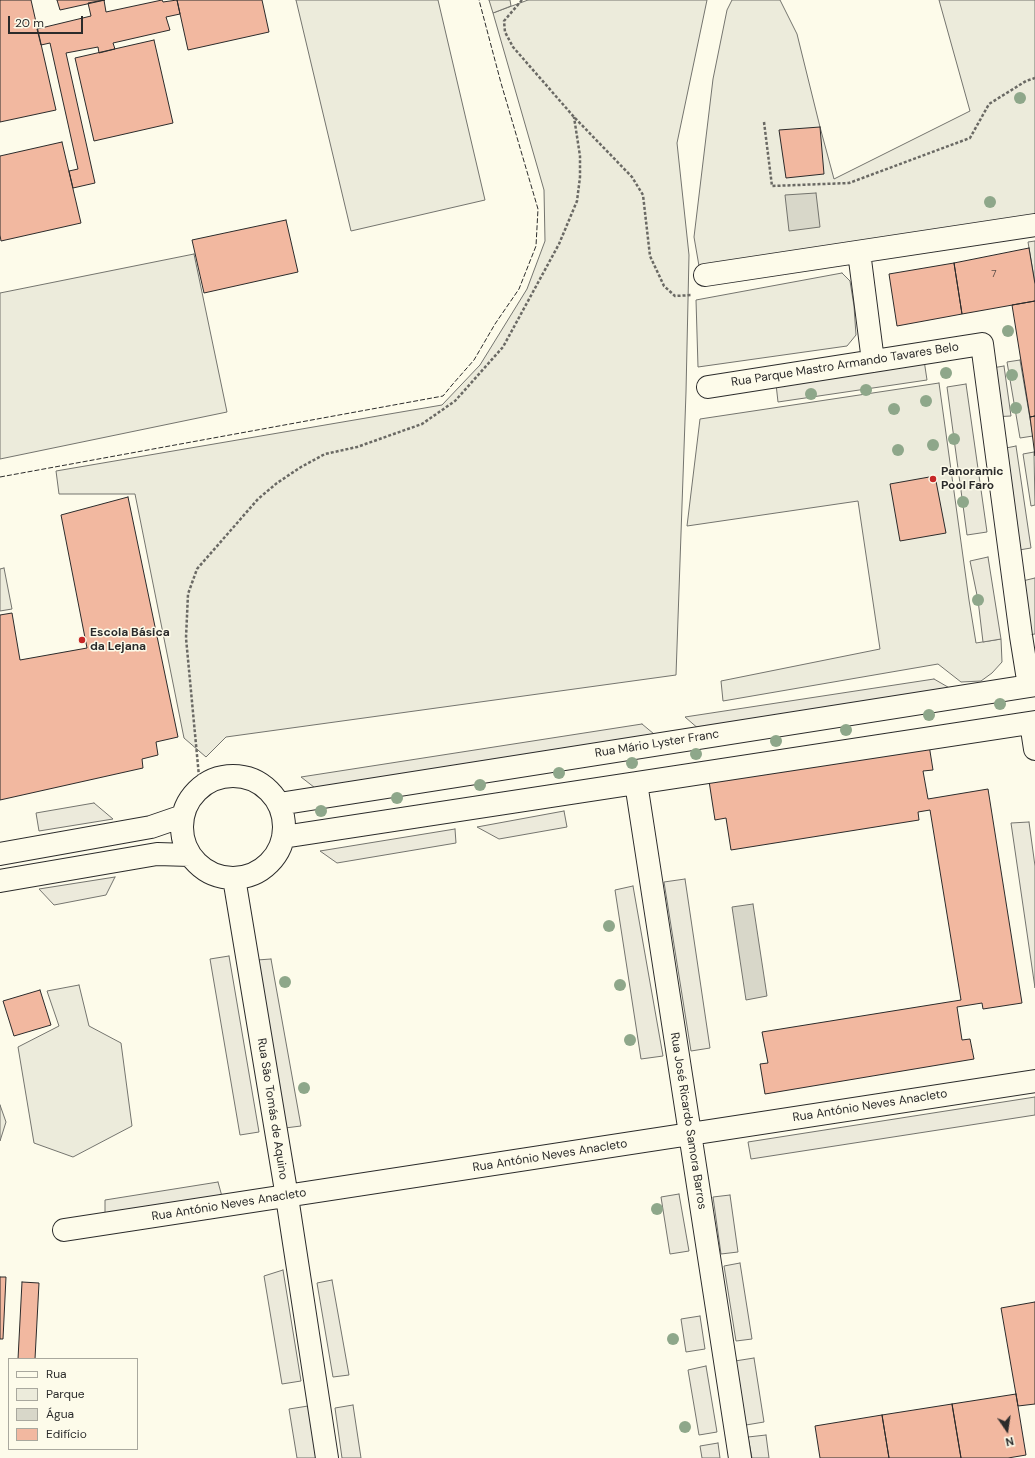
<!DOCTYPE html>
<html>
<head>
<meta charset="utf-8">
<style>
  body { margin:0 }
  #map { position:relative; width:1035px; height:1458px; overflow:hidden; background:#fdfbea; font-family:"DM Sans",sans-serif }
  canvas { display:block }
  .legend { position:absolute; left:8px; top:1358px; width:130px; height:92px; box-sizing:border-box; background:#fdfbea; border:1px solid #a9a89e; margin:0; padding:5px 7px; list-style:none; font-size:12px; color:#2b2b2b }
  .legend li { display:flex; align-items:center; gap:8px; height:20px }
  .legend b { width:20px; border:1px solid #a9a89e }
  .north { position:absolute; left:987px; top:1410px; width:40px; height:40px; -webkit-text-stroke:3px #fdfbea; paint-order:stroke; rotate:167deg; font-size:11px; font-weight:700; line-height:16px; text-align:center; color:#2b2b2b }
  .north::after { content:''; display:block; margin:auto; width:14px; height:18px; background:#2b2b2b; clip-path:polygon(50% 0,100% 100%,50% 72%,0 100%) }
  .scale { position:absolute; left:8px; top:16px; width:75px; height:18px; box-sizing:border-box; border:2px solid #2b2b2b; border-top:0; padding-left:5px; font-size:12px; line-height:14px; white-space:nowrap; color:#2b2b2b; -webkit-text-stroke:3px #fdfbea; paint-order:stroke }
</style>
</head>
<body>
<div id="map">
<canvas width="1035" height="1458"></canvas>
<ul class="legend">
<li><b style="height:5px;background:#fdfbea"></b>Rua</li>
<li><b style="height:11px;background:#ecebdb"></b>Parque</li>
<li><b style="height:11px;background:#d8d7c9"></b>Água</li>
<li><b style="height:11px;background:#f2b8a0"></b>Edifício</li>
</ul>
<div class="north">N</div>
<div class="scale">20 m</div>
</div>
<script>
const g = document.querySelector('canvas').getContext('2d');
g.lineJoin = 'round';
function paint(path, color) { g.fillStyle = color; g.fill(path, 'evenodd'); }
const toPath = rows => new Path2D(rows.map(r => 'M' + r).join(''));
function trace(path, color, width, dash) { g.strokeStyle = color; g.lineWidth = width; g.lineCap = dash ? 'butt' : 'round'; g.setLineDash(dash || []); g.stroke(path); }
function drawText(font, color, halo, rows, align = 'center') {
  g.font = font + ' "DM Sans",sans-serif'; g.lineWidth = 3; g.setLineDash([]); g.textBaseline = 'middle'; g.strokeStyle = halo; g.fillStyle = color; for (const [text, x, y, turn = 0] of rows) {
    g.save(); g.translate(x, y); g.rotate((+turn || 0) * Math.PI / 180); g.textAlign = isNaN(turn) ? turn : align; if (halo) g.strokeText(text, 0, 0); g.fillText(text, 0, 0); g.restore();
  }
}
const green = toPath([
  [296,0,438,0,485,200,351,231,296,0],
  [528,0,707,0,677,143,689,255,686,392,676,675,226,737,206,757,184,738,135,494,59,494,56,471,442,405,480,365,527,289,545,241,544,190,493,13,528,0],
  [732,0,780,0,797,34,820,127,834,179,970,111,939,0,1035,0,1035,216,699,266,694,237,713,79,727,10,732,0],
  [1035,241,1035,284,1028,242,1035,241],
  [194,254,227,412,0,459,0,293,194,254],
  [842,273,850,281,854,306,856,335,847,346,698,367,696,300,842,273],
  [1020,360,1033,436,1020,438,1007,362,1020,360],
  [939,383,969,600,976,643,1001,639,1002,662,992,673,981,681,961,682,938,664,723,701,721,681,880,649,858,501,687,526,700,419,939,383],
  [1034,452,1035,505,1031,506,1023,454,1034,452],
  [4,568,12,609,0,611,0,569,4,568],
  [79,985,89,1026,121,1043,132,1126,73,1157,34,1143,18,1047,59,1026,47,991,79,985],
  [0,1105,6,1122,0,1141,0,1105]
]);
const parking = toPath([
  [489,0,510,0,511,6,493,13,489,0],
  [924,360,927,380,778,402,776,384,924,360],
  [1004,366,1011,416,992,417,986,369,1004,366],
  [966,384,987,532,967,535,947,387,966,384],
  [1016,446,1031,548,1013,551,996,450,1016,446],
  [988,557,1001,639,983,642,978,600,970,561,988,557],
  [1035,578,1035,634,1021,636,1014,583,1035,578],
  [934,679,953,690,700,730,685,717,934,679],
  [642,724,660,739,319,791,301,777,642,724],
  [94,803,113,819,39,831,36,813,94,803],
  [564,811,567,827,499,839,477,827,564,811],
  [1029,822,1035,866,1035,988,1011,823,1029,822],
  [455,829,456,843,337,863,320,851,455,829],
  [115,877,106,895,54,905,39,889,115,877],
  [685,879,710,1048,691,1051,664,882,685,879],
  [633,886,663,1056,641,1059,615,890,633,886],
  [229,956,259,1132,240,1135,210,959,229,956],
  [271,959,301,1126,285,1128,257,960,271,959],
  [1035,1097,1035,1115,751,1159,748,1142,1035,1097],
  [218,1182,223,1200,105,1218,105,1200,218,1182],
  [679,1194,689,1251,670,1254,661,1197,679,1194],
  [730,1195,738,1252,721,1254,713,1197,730,1195],
  [740,1263,752,1339,736,1341,724,1266,740,1263],
  [283,1270,301,1381,282,1384,264,1276,283,1270],
  [332,1280,349,1375,333,1377,317,1283,332,1280],
  [700,1316,705,1349,686,1352,681,1319,700,1316],
  [754,1358,764,1422,746,1425,735,1361,754,1358],
  [706,1366,717,1432,699,1435,688,1370,706,1366],
  [353,1405,361,1458,342,1458,335,1408,353,1405],
  [308,1406,317,1458,297,1458,289,1409,308,1406],
  [766,1435,769,1458,752,1458,748,1437,766,1435],
  [718,1443,720,1458,702,1458,700,1446,718,1443]
]);
const water = toPath([
  [816,193,820,227,789,231,785,195,816,193],
  [753,904,767,996,746,1000,732,907,753,904]
]);
const building = toPath([
  [0,0,31,0,56,110,0,122,0,0],
  [57,0,105,0,60,10,57,0],
  [104,0,106,12,162,0,163,2,177,0,180,14,166,17,170,30,113,43,115,49,99,53,98,47,66,53,95,183,73,188,69,171,78,169,50,43,41,45,37,29,91,16,88,3,104,0],
  [177,0,262,0,269,32,188,50,177,0],
  [154,40,173,123,94,141,75,58,154,40],
  [820,127,824,174,786,178,779,130,820,127],
  [62,142,81,223,1,241,0,235,0,156,62,142],
  [286,220,298,272,204,293,192,240,286,220],
  [1029,248,1035,284,1035,301,962,314,954,263,1029,248],
  [954,263,962,314,897,326,889,274,954,263],
  [1035,301,1035,416,1030,417,1012,305,1035,301],
  [1035,416,1035,456,1030,417,1035,416],
  [935,476,946,533,900,541,890,484,935,476],
  [128,497,178,737,156,742,158,755,142,759,143,768,0,800,0,615,12,613,20,660,87,648,61,515,128,497],
  [929,745,933,770,923,771,928,799,988,789,1022,1003,983,1009,982,1003,957,1007,962,1040,970,1039,974,1059,765,1094,760,1064,768,1063,762,1032,961,1000,930,810,918,812,919,820,731,850,726,818,715,820,709,781,929,745],
  [40,990,51,1025,14,1036,3,1001,40,990],
  [0,1277,6,1277,3,1339,0,1339,0,1277],
  [22,1282,39,1283,35,1359,18,1359,22,1282],
  [1035,1302,1035,1404,1018,1406,1001,1308,1035,1302],
  [1016,1394,1026,1455,1008,1458,961,1458,952,1404,1016,1394],
  [952,1404,961,1458,889,1458,882,1415,952,1404],
  [882,1415,889,1458,820,1458,815,1426,882,1415]
]);
const path = toPath([
  [522,0,504,21,505,32,513,47,574,117,632,177,643,195,650,256,664,286,675,296,692,295],
  [764,122,772,186,849,183,970,138,989,104,1026,81,1035,78],
  [200,787,186,638,188,594,197,569,258,499,277,483,301,467,325,454,357,447,422,424,455,401,503,347,559,244,577,201,580,177,580,156,574,117]
]);
const minor = toPath([
  [859,252,873,361],
  [705,275,1035,225],
  [708,387,982,344,1021,636,1029,686],
  [1031,723,1035,749],
  '182 827a51 51 0 1 1 102 0a51 51 0 1 1-102 0Z',
  [636,783,740,1458],
  [279,804,1035,685],
  [283,837,1035,722],
  [0,854,151,827,183,816],
  [234,878,287,1197,327,1458],
  [0,881,157,854,190,855],
  [64,1230,1035,1081]
]);
const fence = toPath([
  [0,477,443,396,452,385,474,360,495,324,519,289,536,246,538,209,501,83,479,0]
]);
const trees = [
  [1020,98],
  [990,202],
  [1008,331],
  [946,373],
  [1012,375],
  [866,390],
  [811,394],
  [926,401],
  [1016,408],
  [894,409],
  [954,439],
  [933,445],
  [898,450],
  [963,502],
  [978,600],
  [1000,704],
  [929,715],
  [846,730],
  [776,741],
  [696,754],
  [632,763],
  [559,773],
  [480,785],
  [397,798],
  [321,811],
  [609,926],
  [285,982],
  [620,985],
  [630,1040],
  [304,1088],
  [657,1209],
  [673,1339],
  [685,1427]
];
const markers = [
  [933,479,4,"#c62828"],
  [82,640,4,"#c62828"]
];
const numberNames = [
  ["7",994,274]
];
const streetNames = [
  ["Rua Parque Mastro Armando Tavares Belo",845,365,-9],
  ["Rua Mário Lyster Franc",657,744,-9],
  ["Rua António Neves Anacleto",870,1106,-9],
  ["Rua São Tomás de Aquino",272,1109,81],
  ["Rua José Ricardo Samora Barros",688,1121,81],
  ["Rua António Neves Anacleto",550,1156,-9],
  ["Rua António Neves Anacleto",229,1205,-9]
];
const poiNames = [
  ["Panoramic",941,472],
  ["Pool Faro",941,486],
  ["Escola Básica",90,633],
  ["da Lejana",90,647]
];
paint(green, '#ecebdb');
trace(green, '#74746e', 1);
paint(parking, '#eceadb');
trace(parking, '#74746e', 1);
paint(water, '#d8d7c9');
trace(water, '#74746e', 1);
paint(building, '#f2b8a0');
trace(building, '#2b2b2b', 1);
trace(minor, '#2b2b2b', 24);
trace(path, '#6a6964', 2.5, [3, 2]);
trace(minor, '#fdfbea', 22);
trace(fence, '#2b2b2b', 1, [5, 2]);
g.fillStyle = '#8ea78a';
for (const [x, y] of trees) { g.beginPath(); g.arc(x, y, 6, 0, 2 * Math.PI); g.fill(); }
for (const [x, y, r, color] of markers) { const dot = new Path2D(); dot.arc(x, y, r, 0, 2 * Math.PI); g.fillStyle = color; g.fill(dot); trace(dot, '#fdfbea', 1.5); }
drawText('10px', '#5d4e48', null, numberNames);
drawText('12px', '#2b2b2b', '#fdfbea', streetNames);
drawText('bold 12px', '#2b2b2b', '#fdfbea', poiNames, 'left');
</script>
</body>
</html>
